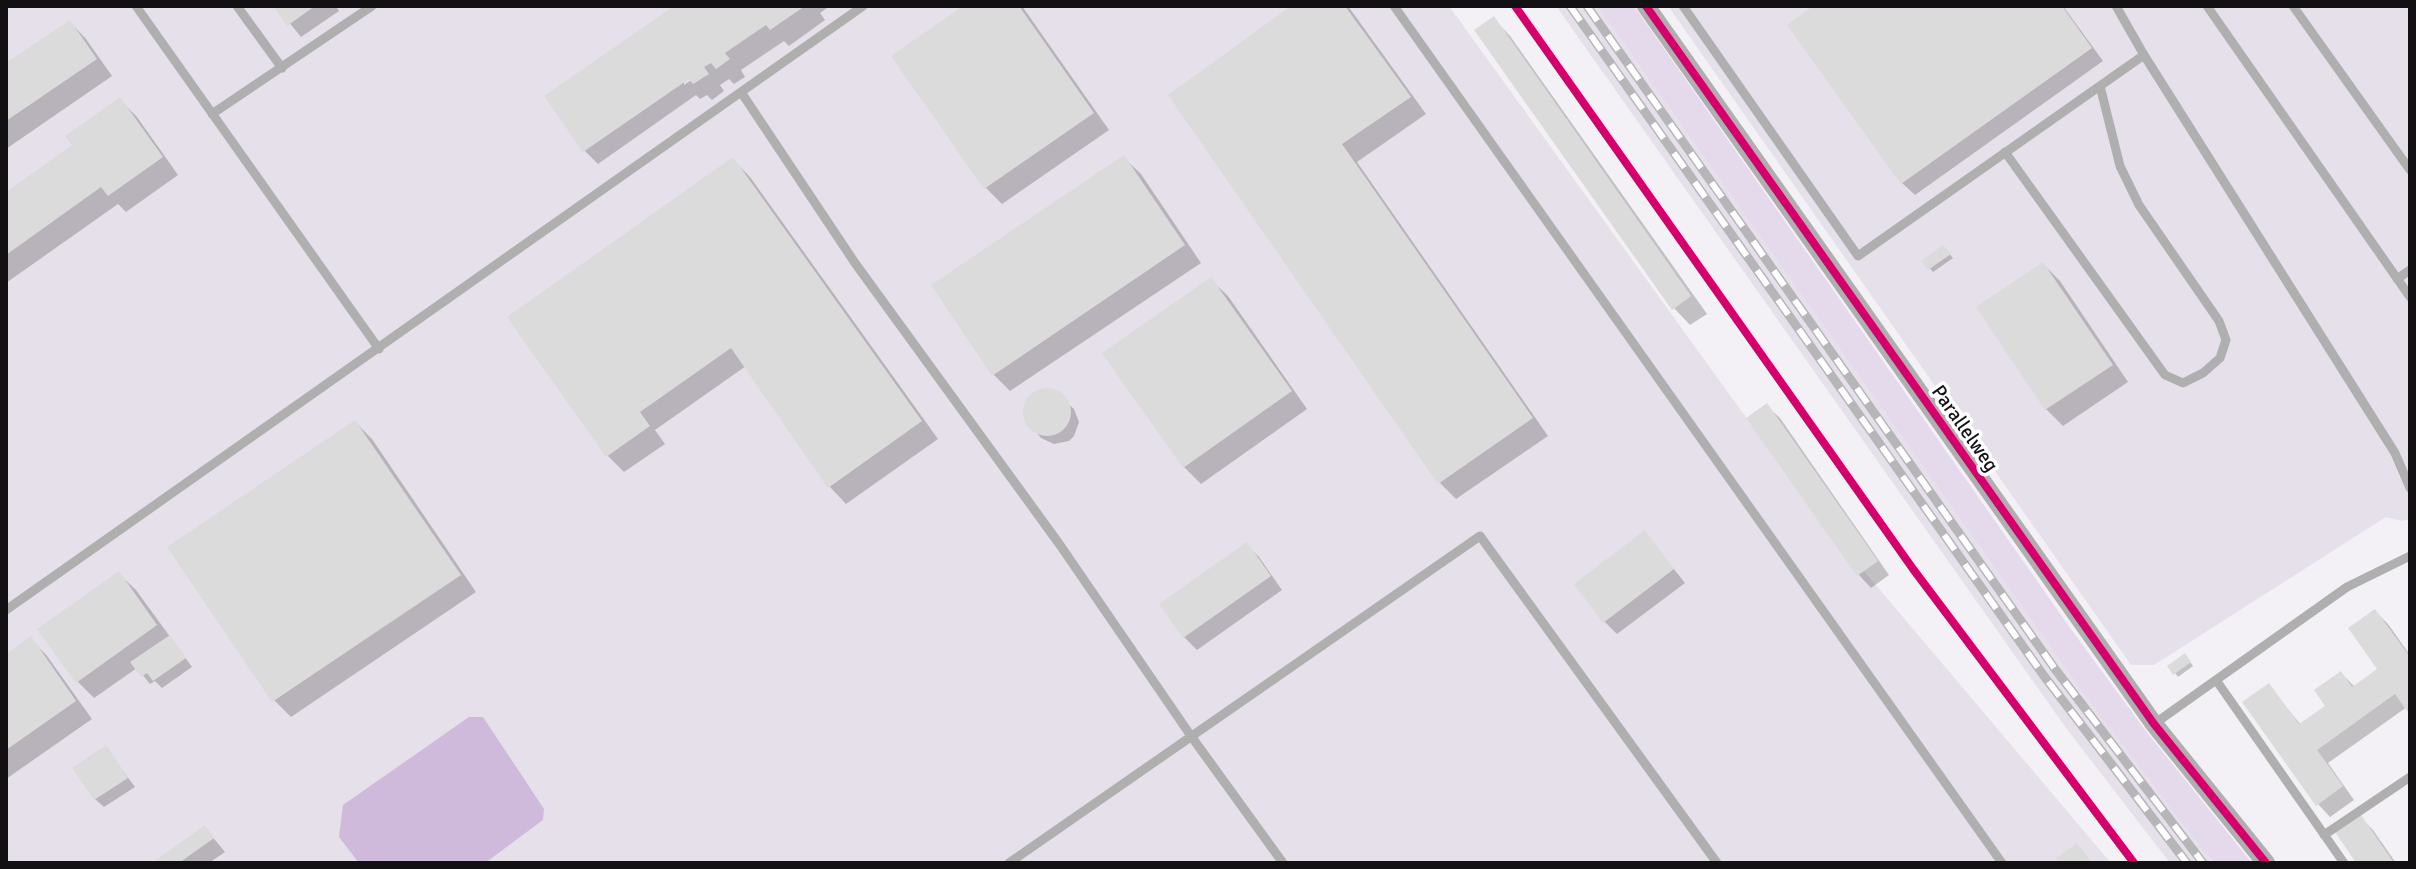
<!DOCTYPE html>
<html>
<head>
<meta charset="utf-8">
<style>
  body { margin:0 }
  #map { position:relative; width:2416px; height:869px; overflow:hidden; background:#f4f1f6; font-family:Signika,sans-serif }
  canvas { display:block }
  .frame { position:absolute; inset:0; border:8px solid #121013; pointer-events:none }
</style>
</head>
<body>
<div id="map">
<canvas width="2416" height="869"></canvas>
<div class="frame"></div>
</div>
<script>
const g = document.querySelector('canvas').getContext('2d');
g.lineJoin = 'round';
function paint(path, color) { g.fillStyle = color; g.fill(path, 'evenodd'); }
const toPath = rows => new Path2D(rows.map(r => 'M' + r).join(''));
function trace(path, color, width, dash) { g.strokeStyle = color; g.lineWidth = width; g.lineCap = dash ? 'butt' : 'round'; g.setLineDash(dash || []); g.stroke(path); }
function drawText(font, color, halo, rows, align = 'center') {
  g.font = font + ' Signika,sans-serif'; g.lineWidth = 7; g.setLineDash([]); g.textBaseline = 'middle'; g.strokeStyle = halo; g.fillStyle = color; for (const [text, x, y, turn = 0] of rows) {
    g.save(); g.translate(x, y); g.rotate((+turn || 0) * Math.PI / 180); g.textAlign = isNaN(turn) ? turn : align; if (halo) g.strokeText(text, 0, 0); g.fillText(text, 0, 0); g.restore();
  }
}
const built = toPath([
  [6,6,1449,6,1815,513,2111,863,6,863],
  [1556,6,1597,6,2088,700,2213,863,2170,863,2066,728],
  [1668,6,2410,6,2410,519,2402,521,2386,517,2154,665,2131,665]
]);
const green = toPath([
  [1597,6,1634,6,2068,625,2145,730,2252,863,2214,863,2202,849,2088,700]
]);
const water = toPath([
  [469,717,483,717,544,809,543,820,485,863,359,863,339,837,343,805]
]);
const shadow = toPath([
  [276,6,336,6,339,11,301,37],
  [677,6,830,6,820,13,825,20,789,46,784,41,741,70,745,77,734,84,729,79,720,85,724,91,712,100,707,95,700,99,696,95,598,164,585,151,547,96],
  [699,75,684,85,684,80],
  [966,6,1022,6,1109,130,1002,204,985,187],
  [1295,6,1348,6,1426,114,1357,162,1548,436,1456,499,1439,482],
  [1817,6,2063,6,2103,61,1915,195,1902,183],
  [1494,19,1510,36,1707,314,1690,325,1674,308],
  [70,22,86,39,112,76,6,149,6,66],
  [120,100,137,117,178,175,126,212,118,204,6,283,6,195,75,146],
  [1124,158,1141,174,1201,263,1010,391,993,374],
  [733,160,750,177,938,439,846,504,830,487,746,366,655,430,665,444,624,472,608,456],
  [1947,251,1953,258,1933,272,1924,261],
  [2043,264,2060,281,2128,382,2063,426,2046,409],
  [1211,280,1228,296,1307,409,1201,484,1184,467],
  [1046,390,1053,391,1074,409,1079,422,1074,436,1069,441,1054,444,1041,438,1028,422,1026,408,1033,396],
  [1767,406,1780,418,1889,575,1871,588,1859,575,1749,418],
  [355,422,372,439,476,592,291,717,274,700],
  [1645,533,1685,583,1617,634,1604,621],
  [1247,545,1259,557,1282,590,1197,650,1184,637],
  [119,574,136,590,192,667,162,688,155,681,150,684,137,668,94,698,77,681],
  [2375,611,2388,624,2410,655,2410,712,2407,707,2328,763,2354,800,2330,817,2318,804,2269,686,2301,725,2328,706,2341,673,2355,687,2379,669],
  [31,639,47,656,92,719,6,779,6,656],
  [2188,659,2193,666,2178,677,2175,673],
  [106,748,135,787,104,807,95,799],
  [2361,818,2373,830,2396,863,2359,863],
  [205,828,225,852,209,863,155,863]
]);
const building = toPath([
  [273,6,315,6,287,26],
  [674,6,805,6,770,30,766,25,725,53,730,59,716,69,711,63,704,67,709,74,693,84,689,79,583,152,544,96],
  [963,6,1019,6,1094,113,984,189,891,56],
  [1291,6,1345,6,1411,97,1342,144,1533,418,1438,484,1168,95],
  [1813,6,2062,6,2092,48,1901,184,1787,25],
  [1494,16,1691,296,1672,310,1474,30],
  [70,20,97,59,6,121,6,63],
  [120,97,163,157,108,196,101,187,6,255,6,192,72,145,65,136],
  [1124,155,1185,245,992,376,931,285],
  [733,157,922,421,828,488,731,348,640,412,650,426,606,457,507,317],
  [1943,245,1951,254,1928,270,1921,261],
  [2043,262,2113,365,2045,410,1976,307],
  [1211,277,1292,391,1183,468,1102,353],
  '1023 412a24 24 0 1 1 48 0a24 24 0 1 1-48 0Z',
  [1767,403,1878,561,1857,576,1746,418],
  [355,420,461,575,272,702,167,547],
  [1645,530,1674,569,1603,623,1574,584],
  [1247,542,1271,576,1183,638,1159,604],
  [119,571,157,625,76,683,37,629],
  [2375,609,2410,657,2410,715,2395,694,2317,750,2343,786,2316,806,2242,702,2269,683,2299,724,2325,706,2314,690,2341,671,2352,687,2377,669,2348,628],
  [170,635,186,658,153,681,147,673,141,677,130,662],
  [31,636,76,701,6,750,6,654],
  [2185,653,2191,662,2173,675,2167,666],
  [106,745,128,778,94,800,72,768],
  [2361,815,2394,863,2356,863,2335,832],
  [205,825,214,838,179,863,152,863],
  [2077,843,2092,863,2059,863,2056,858]
]);
const service = toPath([
  [136,6,379,349],
  [237,6,282,68],
  [1394,6,2002,863],
  [1683,6,1858,256,2144,55],
  [2116,6,2144,55,2395,453,2410,488],
  [2207,6,2410,297],
  [2293,6,2410,170],
  [741,92,855,263,1060,545,1191,736,1283,863],
  [212,114,372,6],
  [2005,152,2165,375,2183,383,2203,373,2220,358,2226,340,2219,321,2139,205,2120,166,2100,86],
  [2397,279,2410,270],
  [6,610,863,6],
  [2216,680,2344,863],
  [2154,724,2347,587,2410,556],
  [2324,835,2410,777],
  [1009,863,1480,536,1717,863]
]);
const minor = toPath([
  [1646,6,2154,724,2266,863]
]);
const rail = toPath([
  [1570,6,2044,676,2187,863],
  [1587,6,2055,669,2203,863]
]);
const cycleway = toPath([
  [1515,6,1913,569,2134,863],
  [1646,6,2154,724,2266,863]
]);
const streetNames = [
  ["Parallelweg",1964,429,55]
];
paint(built, '#e6e0ea');
paint(green, '#e5d9ec');
paint(water, '#cfbadc');
paint(shadow, '#0003');
paint(building, '#dcdbdc');
trace(service, '#b0afb0', 9);
trace(minor, '#b0afb0', 18);
trace(rail, '#b6b5b7', 9);
trace(rail, '#fff', 6, [18]);
trace(cycleway, '#d6006c', 8);
drawText('20px', '#121013', '#fff', streetNames);
</script>
</body>
</html>
